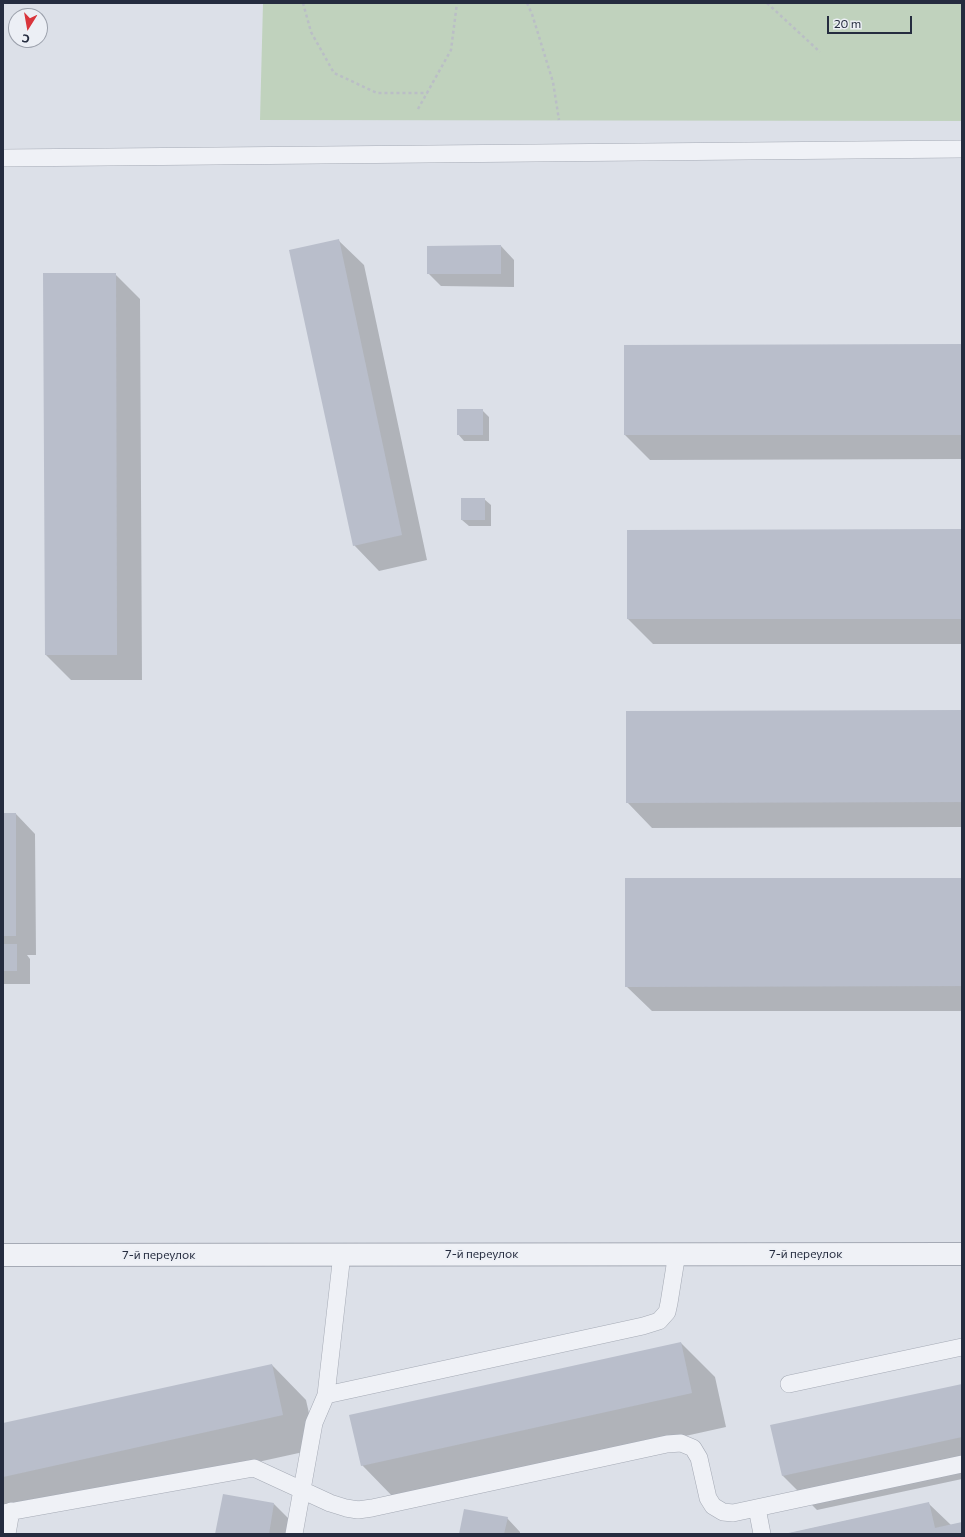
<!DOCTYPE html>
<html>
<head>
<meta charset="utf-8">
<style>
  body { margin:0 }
  #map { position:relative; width:965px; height:1537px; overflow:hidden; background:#dce0e8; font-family:Commissioner,sans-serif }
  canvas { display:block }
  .frame { position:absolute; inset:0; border:4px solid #252c3f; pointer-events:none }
  .north { position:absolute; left:8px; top:8px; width:40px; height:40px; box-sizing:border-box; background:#eceff5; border:1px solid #9ca1ac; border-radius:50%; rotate:191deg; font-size:11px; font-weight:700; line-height:16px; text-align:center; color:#252c3f }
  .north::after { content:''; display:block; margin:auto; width:14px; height:18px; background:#d9353c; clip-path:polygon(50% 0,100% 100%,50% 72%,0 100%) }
  .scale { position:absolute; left:827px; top:16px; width:85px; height:18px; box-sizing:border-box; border:2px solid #252c3f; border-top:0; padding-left:5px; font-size:12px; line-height:14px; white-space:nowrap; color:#252c3f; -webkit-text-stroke:3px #eceff5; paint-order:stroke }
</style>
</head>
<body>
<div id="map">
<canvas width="965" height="1537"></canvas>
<div class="frame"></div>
<div class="north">С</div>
<div class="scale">20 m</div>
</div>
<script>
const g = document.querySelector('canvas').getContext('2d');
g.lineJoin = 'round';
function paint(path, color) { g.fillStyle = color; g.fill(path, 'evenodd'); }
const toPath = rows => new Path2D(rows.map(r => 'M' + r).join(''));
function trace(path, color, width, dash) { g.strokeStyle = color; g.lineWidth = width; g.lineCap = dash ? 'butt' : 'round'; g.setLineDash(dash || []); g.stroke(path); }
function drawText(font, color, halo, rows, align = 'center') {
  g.font = font + ' Commissioner,sans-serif'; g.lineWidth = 3; g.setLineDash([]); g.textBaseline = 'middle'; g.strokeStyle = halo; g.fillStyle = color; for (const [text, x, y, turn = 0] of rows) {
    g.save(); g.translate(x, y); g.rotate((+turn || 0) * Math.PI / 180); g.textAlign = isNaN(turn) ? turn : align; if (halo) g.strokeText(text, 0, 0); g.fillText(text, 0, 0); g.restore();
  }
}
const green = toPath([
  [263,3,962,3,962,121,260,120]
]);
const shadow = toPath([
  [338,240,364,265,427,560,379,571,354,545],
  [501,246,514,260,514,287,441,286,428,273,428,247],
  [115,274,140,299,142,680,71,680,46,655],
  [962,345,962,459,650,460,625,435],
  [482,410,489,417,489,441,464,441,458,434],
  [484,499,491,505,491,526,469,526,462,520],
  [962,530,962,644,653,644,628,619],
  [962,711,962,827,652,828,627,802],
  [3,814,16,814,35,834,36,955,27,955,30,959,30,984,3,984],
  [962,879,962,1011,652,1011,626,986],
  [681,1343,715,1377,726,1427,396,1500,362,1465],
  [272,1365,306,1400,317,1449,3,1518,3,1424],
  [962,1385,962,1479,817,1510,783,1476,771,1426],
  [928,1503,951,1525,962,1523,962,1534,786,1534],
  [274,1504,304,1534,216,1534],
  [507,1518,520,1532,520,1534,460,1534]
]);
const building = toPath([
  [339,239,402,535,353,546,289,250],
  [501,245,501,274,427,274,427,246],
  [43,273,116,273,117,655,45,655],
  [962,344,962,435,624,435,624,345],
  [457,409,483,409,483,435,457,435],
  [461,498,485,498,485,520,461,520],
  [962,529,962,619,627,619,627,530],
  [962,710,962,802,626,803,626,711],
  [3,813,16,813,16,936,3,936],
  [625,878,962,878,962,986,625,987],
  [3,944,17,944,17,971,3,971],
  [681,1342,692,1393,361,1466,349,1415],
  [272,1364,283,1415,3,1477,3,1423],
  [962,1384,962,1437,782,1476,770,1425],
  [223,1494,274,1503,269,1534,215,1534],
  [929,1502,935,1528,962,1522,962,1534,784,1534],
  [464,1509,508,1517,504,1534,459,1534]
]);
const path = toPath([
  [303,3,311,32,334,73,377,93,427,93],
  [527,3,532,14,553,82,559,120],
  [767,3,820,52],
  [418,109,451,50,457,3]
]);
const service = toPath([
  [3,158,962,149],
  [789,1384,962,1347],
  [326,1395,643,1326,659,1321,667,1312,669,1303,677,1253],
  [757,1508,762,1534],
  [3,1513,254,1468,330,1503,346,1508,358,1510,372,1508,667,1444,681,1443,693,1448,699,1458,708,1498,713,1506,723,1512,733,1513,962,1464],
  [7,1534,11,1511],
  [294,1534,314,1423,326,1395,342,1254]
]);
const minor = toPath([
  [3,1255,962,1254]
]);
const streetNames = [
  ["7-й переулок",482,1254],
  ["7-й переулок",806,1254],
  ["7-й переулок",159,1255]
];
paint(green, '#c0d2bd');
paint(shadow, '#0003');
paint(building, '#b9becb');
trace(service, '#a5aab5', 18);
trace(minor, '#a5aab5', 24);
trace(path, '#babec6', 2.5, [3, 3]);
trace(service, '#eff1f6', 17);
trace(minor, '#eff1f6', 22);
drawText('12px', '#252c3f', '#eceff5', streetNames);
</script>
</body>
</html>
